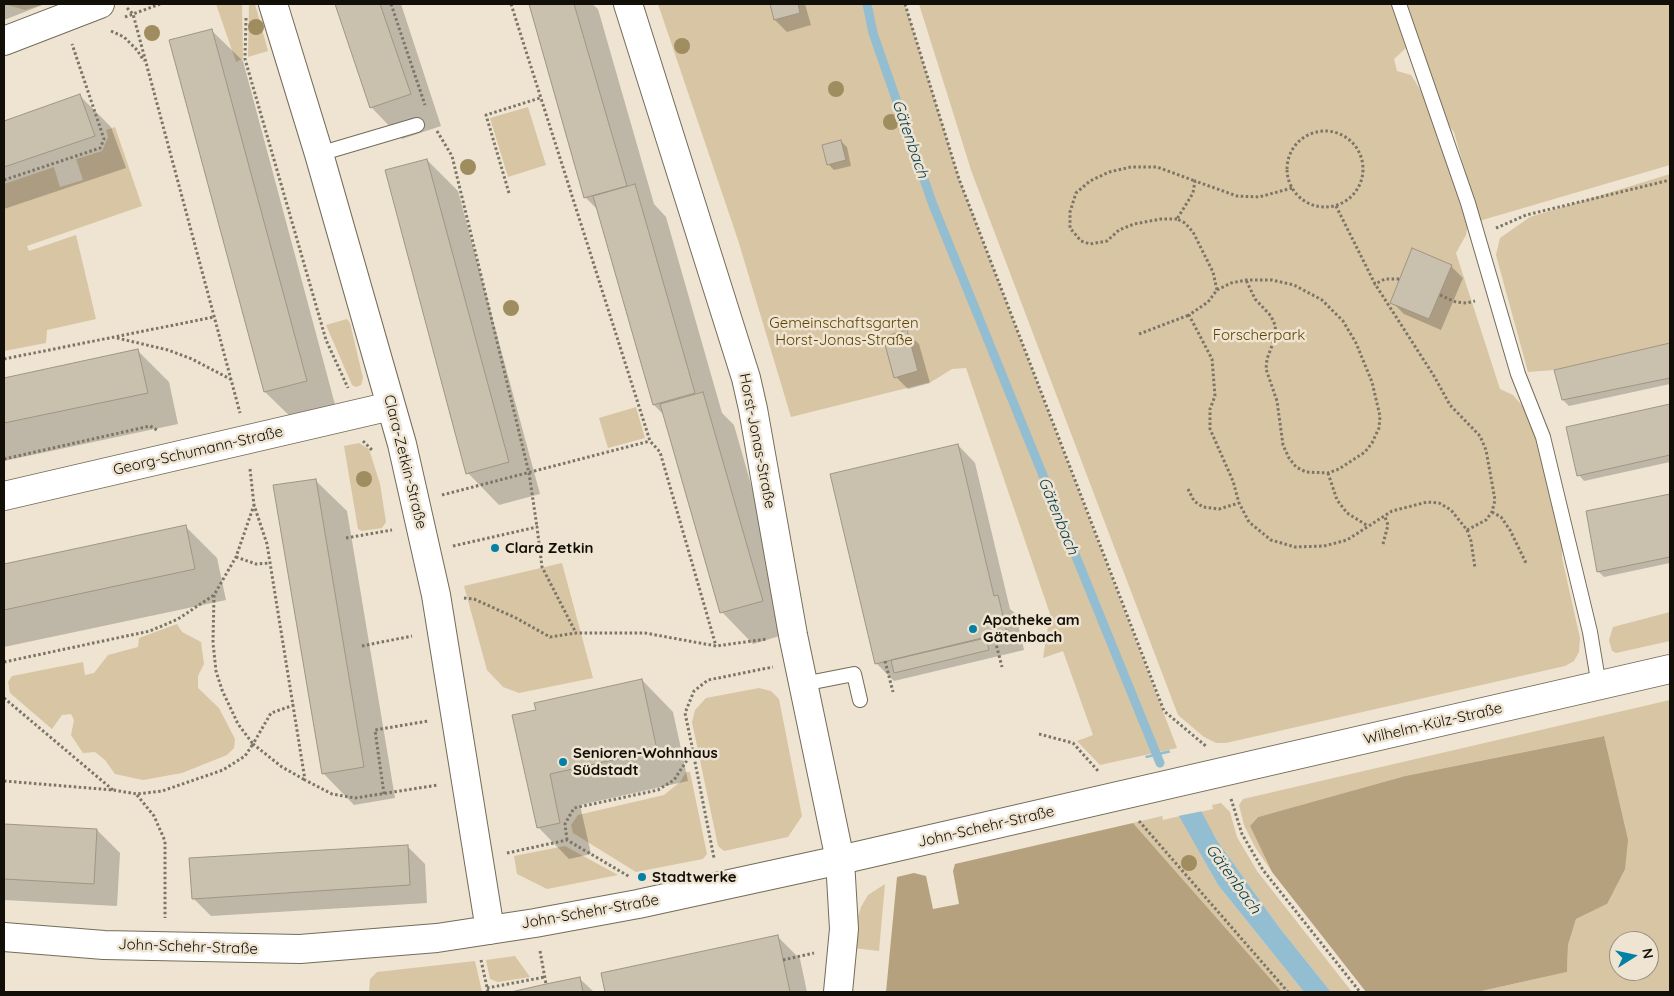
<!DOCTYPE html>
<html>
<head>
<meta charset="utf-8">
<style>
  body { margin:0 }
  #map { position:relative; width:1674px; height:996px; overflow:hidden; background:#eee4d1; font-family:Quicksand,sans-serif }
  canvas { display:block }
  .frame { position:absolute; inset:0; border:5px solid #120f08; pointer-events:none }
  .north { position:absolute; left:1609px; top:931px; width:50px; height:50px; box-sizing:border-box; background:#eee4d1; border:1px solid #968f81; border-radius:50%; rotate:80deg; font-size:14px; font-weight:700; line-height:20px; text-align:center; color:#120f08 }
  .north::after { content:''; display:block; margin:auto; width:18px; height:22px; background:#0380a6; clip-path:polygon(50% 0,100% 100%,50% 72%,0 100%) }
</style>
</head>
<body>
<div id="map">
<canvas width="1674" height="996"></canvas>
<div class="frame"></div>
<div class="north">N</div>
</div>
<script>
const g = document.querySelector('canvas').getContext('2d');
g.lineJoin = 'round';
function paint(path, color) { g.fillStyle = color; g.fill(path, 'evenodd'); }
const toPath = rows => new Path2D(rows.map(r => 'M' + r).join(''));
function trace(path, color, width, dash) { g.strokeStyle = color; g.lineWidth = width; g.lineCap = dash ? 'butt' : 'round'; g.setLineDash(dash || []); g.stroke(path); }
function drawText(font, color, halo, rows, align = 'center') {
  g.font = font + ' Quicksand,sans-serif'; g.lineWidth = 5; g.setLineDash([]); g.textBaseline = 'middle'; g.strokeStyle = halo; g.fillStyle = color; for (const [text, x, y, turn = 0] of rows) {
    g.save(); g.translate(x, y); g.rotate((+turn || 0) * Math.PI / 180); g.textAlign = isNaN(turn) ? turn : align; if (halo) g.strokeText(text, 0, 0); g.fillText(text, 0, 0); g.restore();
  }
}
const green = toPath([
  [4,4,45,4,25,10],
  [216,4,242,4,243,59,236,62],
  [249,4,255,4,268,51,248,57],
  [658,4,905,4,959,179,1177,748,1100,765,1077,741,1093,735,1063,651,1043,658,1050,614,966,368,952,369,931,382,791,417,738,240],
  [919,4,1391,4,1406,48,1394,59,1397,71,1411,75,1426,99,1468,222,1466,235,1456,253,1500,389,1513,395,1525,409,1534,427,1562,532,1562,558,1580,638,1579,652,1574,661,1565,666,1226,743,1216,743,1204,737,1178,715,972,173],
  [1407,4,1670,4,1670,165,1479,221,1454,132,1445,121],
  [528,107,546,165,508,177,490,118],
  [115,127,142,206,27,246,29,251,76,235,96,319,47,330,46,343,4,351,4,184,54,167,60,187,83,180,76,159,102,151,108,137,106,130],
  [1670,174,1670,343,1554,370,1528,372,1496,255,1500,238,1530,217],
  [347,319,350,323,363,378,361,385,356,387,352,385,326,325],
  [636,407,645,438,608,448,599,418],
  [359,443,369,449,380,484,386,522,382,528,362,531,358,529,344,446],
  [562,563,593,678,519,693,503,687,487,670,464,586],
  [1670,612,1670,641,1616,653,1612,651,1609,640,1613,627],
  [177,624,182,632,201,642,204,664,198,676,198,688,219,708,235,739,234,748,227,755,182,773,143,780,115,774,105,760,95,752,83,753,71,735,74,720,71,714,62,715,52,729,10,693,8,682,12,676,83,662,85,675,94,673,108,655,138,647,139,638],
  [759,688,771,691,779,699,802,816,788,837,724,851,718,846,692,722,695,710,706,698],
  [1670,700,1670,992,1477,992,1567,972,1568,945,1576,919,1607,904,1603,736,1405,776,1258,817,1250,826,1272,872,1255,847,1244,825,1239,805,1243,799],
  [1619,941,1649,941,1649,971,1619,971],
  [686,772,690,772,707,854,703,859,636,872,573,833,571,825,578,815,664,795,680,782],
  [1221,803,1230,812,1237,837,1257,871,1352,992,1331,992,1279,927,1216,839,1200,812,1213,809,1212,805],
  [1162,816,1163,820,1180,816,1218,885,1304,992,1282,992,1133,823],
  [565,846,618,875,547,889,517,874,514,856],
  [885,884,879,951,853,948,856,922,861,907,868,895],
  [515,956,530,977,498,982,490,979,486,960],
  [475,961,482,992,369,992,370,979,377,972]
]);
const forest = toPath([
  [1604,736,1628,840,1625,869,1607,904,1576,919,1568,945,1567,972,1477,992,1366,992,1272,872,1250,826,1258,817,1405,776],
  [1133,823,1282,992,886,992,897,877,914,873,926,876,933,909,959,904,953,871,955,864]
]);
const water = toPath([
  [1169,750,1216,839,1279,927,1331,992,1304,992,1218,885,1145,756]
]);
const pier = toPath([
  [1173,752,1203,811,1178,816,1143,759]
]);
const shadow = toPath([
  [4,4,45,4,4,20],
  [336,4,401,4,441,126,402,139,371,107],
  [530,4,592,4,598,9,654,204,666,217,722,413,734,425,793,632,753,644,722,612,665,416,654,405,598,210,585,197],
  [771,4,805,4,811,25,787,32,775,20],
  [211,30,243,61,337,412,297,423,265,392,171,41],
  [80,96,111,127,126,168,4,209,4,122],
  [841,141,847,147,851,166,834,170,829,165],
  [427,160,458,191,540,494,499,505,468,473],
  [1451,266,1463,278,1441,330,1404,314,1392,302],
  [907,332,919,344,930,383,908,389,896,377],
  [1670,344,1670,384,1569,406,1563,400,1555,370],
  [138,351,169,382,178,424,4,461,4,379],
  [1670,405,1670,462,1584,481,1579,475,1568,428],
  [958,445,975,463,1010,609,1016,614,1024,650,894,681,876,663],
  [315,480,347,511,395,798,354,805,323,773],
  [1670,495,1670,563,1604,577,1598,571,1588,512],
  [186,527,217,558,226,600,4,647,4,565],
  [642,680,673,712,688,781,580,805,591,854,569,859,538,827,537,711],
  [4,825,97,830,120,853,117,906,4,900],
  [407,846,425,864,427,903,211,916,193,898],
  [777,936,800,959,807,992,606,992,602,974],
  [579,978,594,992,517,992]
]);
const stream = toPath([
  [867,4,873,33,933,205,1160,763]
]);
const building = toPath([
  [335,4,380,4,411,94,370,108,335,4],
  [529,4,574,4,627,186,584,198,529,4],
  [770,4,798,4,800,13,774,20,770,4],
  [212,29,307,381,264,392,169,40,212,29],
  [80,94,95,136,4,167,4,121,80,94],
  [841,140,846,160,827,165,822,145,841,140],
  [427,159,509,462,466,474,385,170,427,159],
  [635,184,695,393,653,405,593,196,635,184],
  [1412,248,1452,265,1429,319,1390,303,1412,248],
  [907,330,918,371,894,378,883,337,907,330],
  [1670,343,1670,378,1562,400,1554,370,1670,343],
  [138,349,148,393,4,423,4,378,138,349],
  [703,392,763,601,720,613,660,404,703,392],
  [1670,404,1670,455,1577,476,1566,427,1670,404],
  [958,444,994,596,998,595,1007,633,875,664,830,474,958,444],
  [316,479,364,767,322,774,273,485,316,479],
  [1670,494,1670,557,1597,572,1586,511,1670,494],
  [186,525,195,569,4,610,4,564,186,525],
  [986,637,989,650,894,673,891,660,986,637],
  [642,679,657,750,550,774,560,823,537,828,512,715,536,710,534,703,642,679],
  [4,824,97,829,94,884,4,879,4,824],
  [408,845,410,885,192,899,189,858,408,845],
  [778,935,790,992,605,992,601,973,778,935],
  [580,977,583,992,511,992,546,984,580,977]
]);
const path = toPath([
  [391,4,425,105],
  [511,4,650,441,660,452,716,646],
  [905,4,959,179,1164,711,1207,747],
  [127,8,133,14,240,413],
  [125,17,160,4],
  [246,18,245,59,326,340,348,388],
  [111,31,124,37,137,50,144,61],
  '1287 169a38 38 0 1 1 76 0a38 38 0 1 1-76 0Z',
  [437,131,452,156,529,473,537,527],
  [4,180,100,148,104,139,72,44],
  [1292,188,1259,197,1237,196,1195,181,1193,193,1177,219,1185,223,1193,232,1213,272,1217,290,1208,302,1189,315,1212,359,1215,396,1210,409,1210,429,1233,481,1239,503,1249,522,1271,540,1295,547,1324,546,1347,540,1392,511,1427,502,1439,503,1451,510,1467,530,1486,520,1492,512,1495,500,1486,450,1480,436,1450,405,1434,376,1375,284],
  [509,193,486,115,540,98],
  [1336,206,1375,284,1385,279,1400,279],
  [1177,219,1161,219,1134,224,1119,230,1107,241,1090,244,1081,241,1070,228,1070,212,1076,193,1090,181,1109,172,1131,167,1157,167,1195,181],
  [1496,228,1526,215,1670,180],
  [1217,290,1231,283,1246,280,1272,280,1294,285,1322,300,1343,321,1356,343,1372,382,1380,416,1379,428,1372,443,1365,452,1339,469,1328,473,1306,472,1296,467,1289,458,1283,445,1277,401,1266,369,1267,359,1276,335,1275,325,1271,316,1255,299,1246,280],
  [1440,295,1456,302,1466,303,1475,301],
  [1139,334,1189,315],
  [117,338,168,350,192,359,232,380],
  [4,359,214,317],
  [363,441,373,451],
  [4,459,150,426,157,430],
  [250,469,254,505,267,544,305,780,332,794,355,798,438,785],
  [1328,473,1337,500,1347,513,1368,526],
  [1188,489,1194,501,1203,507,1219,509,1239,503],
  [442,495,650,441],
  [1492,512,1501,517,1510,530,1526,563],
  [1467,530,1471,541,1475,568],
  [346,538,392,530],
  [1383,544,1388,525,1385,517],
  [453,546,537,527,542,567,576,633],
  [236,557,256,564,270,563],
  [464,598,474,599,516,618,550,637,576,633,645,633,716,646,767,639],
  [994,636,1002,667],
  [362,646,412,636],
  [885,661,893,692],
  [4,662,150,631,178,619,214,595],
  [4,698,113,790],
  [294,705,271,713,253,744,282,767,305,780],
  [1039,734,1073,743,1099,772],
  [693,752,714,858],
  [4,781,113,790,137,794,162,791,223,770,245,756,253,744,238,724,222,690,216,671,213,643,214,595,236,557,254,505],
  [384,794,375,730,428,721],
  [137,795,154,816,165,841,165,918],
  [1231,799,1242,834,1263,870,1360,992],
  [1139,821,1288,992],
  [567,840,565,824,574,808,658,790,674,780,693,751,685,713,694,691,708,680,773,667],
  [507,853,567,840,630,877],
  [540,951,546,984],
  [481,960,488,992],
  [783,960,814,953],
  [487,988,545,977]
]);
const lane = toPath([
  [1399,4,1468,203,1518,374,1543,437,1590,632,1599,686],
  [319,154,417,125],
  [803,684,854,674,860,700]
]);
const street = toPath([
  [273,4,319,154,402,444,436,595,490,930],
  [628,4,746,378,753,409,793,635,840,860,844,929,838,992],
  [4,41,100,4],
  [4,496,391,406],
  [4,937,104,945,300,949,437,938,535,923,638,904,840,860,1670,669]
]);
const trees = [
  [256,27],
  [152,33],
  [682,46],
  [836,89],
  [891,122],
  [468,167],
  [511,308],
  [364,479],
  [1189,863]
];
const markers = [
  [495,548,5,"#0380a6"],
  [973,629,5,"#0380a6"],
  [563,762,5,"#0380a6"],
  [642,877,5,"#0380a6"]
];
const parkNames = [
  ["Gemeinschaftsgarten",844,323],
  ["Horst-Jonas-Straße",844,340],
  ["Forscherpark",1259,335]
];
const streetNames = [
  ["Horst-Jonas-Straße",757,441,79],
  ["Georg-Schumann-Straße",198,451,-13],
  ["Clara-Zetkin-Straße",405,462,76],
  ["Wilhelm-Külz-Straße",1433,724,-13],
  ["John-Schehr-Straße",986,827,-13],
  ["John-Schehr-Straße",590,912,-10],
  ["John-Schehr-Straße",188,947,2]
];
const poiNames = [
  ["Clara Zetkin",505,548],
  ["Apotheke am",983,620],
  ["Gätenbach",983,637],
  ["Senioren-Wohnhaus",573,753],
  ["Südstadt",573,770],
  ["Stadtwerke",652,877]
];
const waterNames = [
  ["Gätenbach",910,139,71],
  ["Gätenbach",1058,516,68],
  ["Gätenbach",1233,879,54]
];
paint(green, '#d8c5a3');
paint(forest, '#b5a17e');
paint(water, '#93bed1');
paint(pier, '#eee4d1');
paint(shadow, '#0003');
trace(stream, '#93bed1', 9);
paint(building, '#cac0ae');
trace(building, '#9f9583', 1);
trace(lane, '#746b5a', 16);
trace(street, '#746b5a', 30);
trace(path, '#7b7568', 3, [2.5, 2.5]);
trace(lane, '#fff', 14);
trace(street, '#fff', 28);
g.fillStyle = '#9f8c5f';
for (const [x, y] of trees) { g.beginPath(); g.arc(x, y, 8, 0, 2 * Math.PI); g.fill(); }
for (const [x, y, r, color] of markers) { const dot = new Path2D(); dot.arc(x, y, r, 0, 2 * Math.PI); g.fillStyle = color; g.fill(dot); trace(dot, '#eee4d1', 2); }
drawText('15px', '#5f4401', '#eee4d1', parkNames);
drawText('15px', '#120f08', '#eee4d1', streetNames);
drawText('bold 15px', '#120f08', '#eee4d1', poiNames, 'left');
drawText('italic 16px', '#003c51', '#eee4d1', waterNames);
</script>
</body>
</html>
